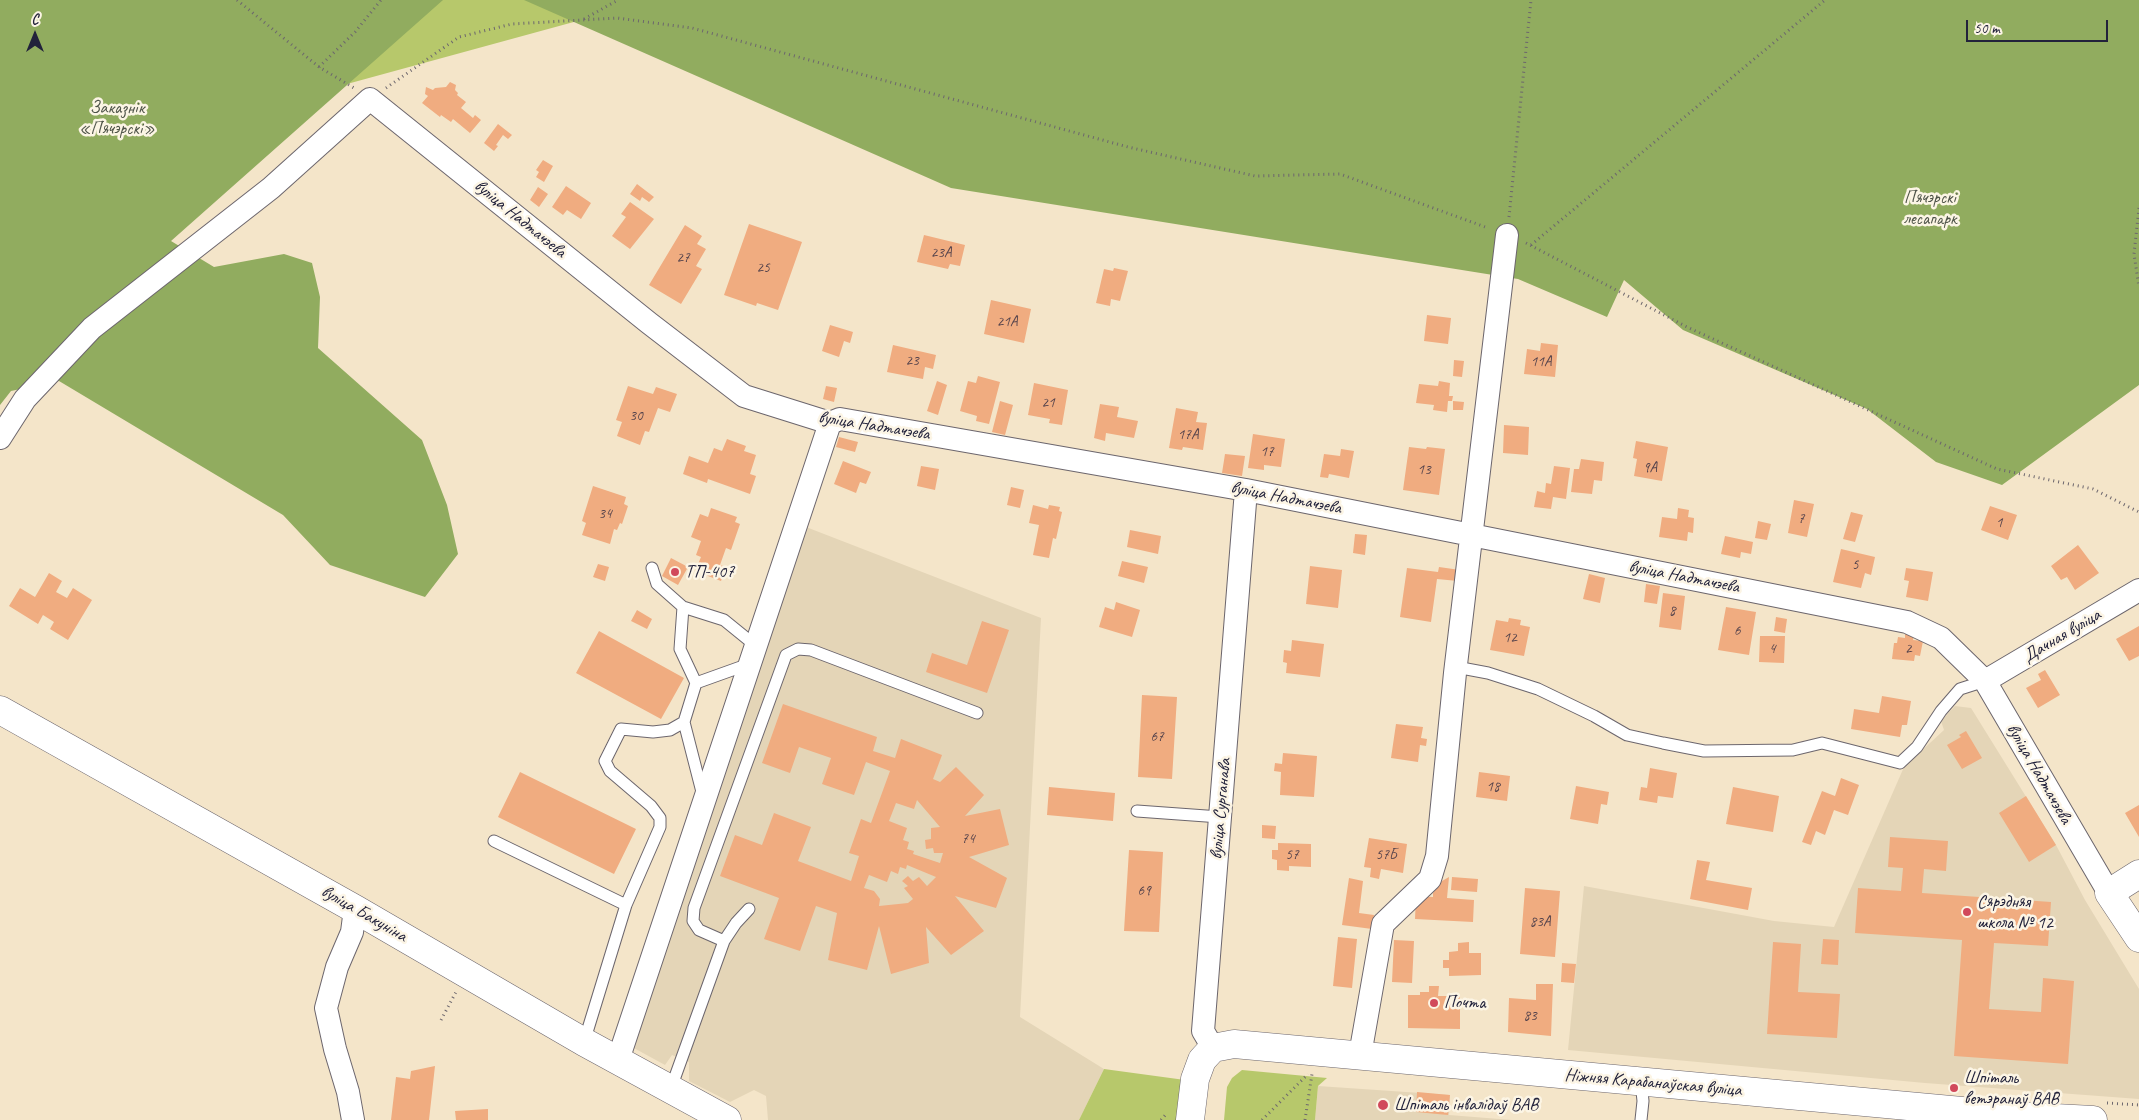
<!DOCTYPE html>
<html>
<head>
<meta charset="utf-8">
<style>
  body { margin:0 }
  #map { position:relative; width:2139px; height:1120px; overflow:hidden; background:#f4e5c9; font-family:Caveat,sans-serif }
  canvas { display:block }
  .north { position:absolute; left:10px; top:10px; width:50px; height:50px; -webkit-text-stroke:4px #fcf5e5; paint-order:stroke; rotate:0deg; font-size:14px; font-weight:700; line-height:20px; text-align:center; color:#22223b }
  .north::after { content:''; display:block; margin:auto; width:18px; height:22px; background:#22223b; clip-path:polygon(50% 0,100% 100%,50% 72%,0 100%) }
  .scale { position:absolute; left:1966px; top:20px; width:142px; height:22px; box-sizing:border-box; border:2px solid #22223b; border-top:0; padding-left:6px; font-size:15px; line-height:18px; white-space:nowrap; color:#22223b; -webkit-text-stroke:4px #fcf5e5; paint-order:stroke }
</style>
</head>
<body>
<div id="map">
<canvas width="2139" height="1120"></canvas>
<div class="north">С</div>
<div class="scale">50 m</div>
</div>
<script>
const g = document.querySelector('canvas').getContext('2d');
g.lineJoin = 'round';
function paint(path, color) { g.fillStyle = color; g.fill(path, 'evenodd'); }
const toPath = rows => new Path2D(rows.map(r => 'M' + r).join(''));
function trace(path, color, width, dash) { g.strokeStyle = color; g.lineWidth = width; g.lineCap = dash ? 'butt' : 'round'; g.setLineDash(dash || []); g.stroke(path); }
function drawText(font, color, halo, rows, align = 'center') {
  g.font = font + ' Caveat,sans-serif'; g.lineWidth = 5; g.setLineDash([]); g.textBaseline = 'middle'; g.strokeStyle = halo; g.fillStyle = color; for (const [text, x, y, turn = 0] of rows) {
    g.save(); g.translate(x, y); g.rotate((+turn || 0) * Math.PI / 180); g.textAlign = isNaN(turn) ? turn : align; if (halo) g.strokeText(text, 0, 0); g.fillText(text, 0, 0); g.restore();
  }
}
const built = toPath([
  [806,527,1041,618,1020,1017,1104,1069,1079,1120,768,1120,766,1096,754,1090,730,1102,689,1081,689,1062,672,1055,665,1065,632,1047],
  [1955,706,1971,708,2056,845,2085,900,2139,989,2139,1099,1925,1083,1568,1050,1584,886,1774,921,1834,927,1904,767,1944,730,1941,721],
  [1318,1086,1450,1095,1449,1115,1512,1120,1315,1120]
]);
const green = toPath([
  [389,0,618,0,581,20,347,84],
  [1104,1069,1185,1080,1181,1120,1079,1120],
  [1242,1070,1327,1078,1318,1086,1315,1120,1224,1120,1227,1087,1232,1078]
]);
const forest = toPath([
  [0,0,443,0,171,241,214,267,284,254,312,263,320,297,318,348,422,440,447,505,458,554,425,597,330,565,283,515,59,381,11,391,0,405],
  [524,0,2139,0,2139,385,2002,485,1936,462,1867,409,1683,330,1624,280,1607,317,1518,279,951,188]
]);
const building = toPath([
  [450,82,456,85,455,90,458,93,457,95,466,102,461,108,473,118,475,115,481,120,470,133,453,119,451,122,441,115,440,117,422,103,428,96,425,94,426,87,433,90,435,88,446,87],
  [498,124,512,135,508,139,503,135,496,145,498,146,494,151,484,143],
  [543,160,553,166,544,182,536,177,539,172,536,170],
  [637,184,654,197,649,202,642,197,640,201,630,194],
  [566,186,591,203,581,219,567,210,563,215,552,207],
  [538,187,548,194,539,207,530,200],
  [630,202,654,219,630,249,612,236,626,217,621,214],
  [749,224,802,242,778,310,757,303,756,306,724,295],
  [685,225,702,236,697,244,706,249,696,266,702,269,681,304,649,285],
  [924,235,965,245,960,266,950,264,948,269,917,262],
  [1114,268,1128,271,1120,301,1111,299,1110,306,1096,303,1104,269,1113,271],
  [991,300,1031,309,1024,343,984,334],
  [1427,315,1451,318,1448,344,1424,341],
  [830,325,853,332,850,343,844,341,839,357,822,351],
  [1541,343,1558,345,1555,377,1524,374,1527,349,1540,351],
  [893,345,936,355,933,369,925,367,923,379,887,372],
  [1454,360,1464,361,1462,377,1453,376],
  [978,376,1000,382,989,424,976,421,977,416,960,411,968,381,976,383],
  [937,381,947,385,938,415,927,411],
  [1439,381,1450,383,1449,396,1453,396,1452,401,1448,401,1447,412,1433,410,1434,405,1416,403,1419,384,1438,386],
  [1034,383,1068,390,1062,425,1049,423,1050,419,1028,415],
  [628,386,653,394,656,387,677,394,670,412,658,408,649,432,645,431,640,445,617,436,622,422,616,420],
  [826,386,837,388,834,402,823,399],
  [1000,401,1013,405,1005,435,992,432],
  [1453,401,1464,402,1463,410,1453,410],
  [1100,404,1119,407,1117,417,1138,421,1134,438,1106,433,1105,441,1094,438],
  [1176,408,1198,412,1196,422,1207,423,1203,450,1183,447,1182,450,1169,448],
  [1504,425,1529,427,1528,455,1503,453],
  [1253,434,1285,439,1281,467,1264,465,1264,470,1248,468],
  [839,437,858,442,855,452,836,447],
  [727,439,746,446,744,451,756,455,750,474,756,476,750,494,708,479,707,483,683,474,689,456,708,463,714,448,722,451],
  [1636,441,1668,447,1662,481,1634,476,1637,459,1633,458],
  [1409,447,1426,449,1427,447,1445,449,1439,495,1403,490],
  [1341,449,1354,451,1349,478,1329,474,1328,478,1320,477,1324,454,1340,456],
  [1225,454,1245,456,1242,476,1222,473],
  [1581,459,1604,462,1602,481,1594,480,1592,494,1571,492,1574,469,1579,469],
  [843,461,871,472,866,484,860,482,856,493,834,484],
  [921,466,939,469,935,490,917,486],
  [1554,466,1570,468,1566,499,1553,497,1551,509,1534,507,1537,491,1545,493,1546,483,1551,484],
  [593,486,626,497,624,504,628,506,622,524,620,523,617,530,614,529,610,544,582,535,586,523,582,521],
  [1011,487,1024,490,1020,508,1007,505],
  [1794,500,1814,504,1807,537,1788,533],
  [1033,505,1048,509,1049,505,1060,507,1059,511,1062,512,1056,539,1053,538,1049,558,1033,555,1039,525,1029,523],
  [1990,506,2017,515,2008,540,1981,530],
  [711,508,737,517,735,522,740,524,731,550,726,548,720,565,726,567,721,581,695,571,701,557,696,555,701,541,691,537,700,514,708,517],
  [1678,508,1689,510,1688,517,1694,518,1693,533,1688,532,1687,541,1659,537,1662,517,1677,519],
  [1851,512,1863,515,1855,542,1843,539],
  [1758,521,1771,524,1767,540,1755,538],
  [1130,530,1161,536,1158,554,1127,547],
  [1355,534,1367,535,1365,555,1353,553],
  [1725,536,1753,542,1751,554,1741,552,1740,558,1721,554],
  [2078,545,2099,573,2075,590,2067,577,2061,580,2051,566],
  [1841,549,1875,557,1871,575,1865,573,1861,588,1833,582],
  [671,558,688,567,678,585,662,576],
  [1122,561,1148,567,1144,583,1118,576],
  [598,564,609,567,605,581,593,577],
  [1310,566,1342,570,1338,608,1306,604],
  [1439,567,1460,570,1458,581,1437,579,1431,622,1400,617,1407,568,1438,572],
  [1906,568,1933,572,1928,601,1906,597,1909,581,1904,580],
  [49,573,62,581,56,592,67,598,73,588,92,600,68,640,50,629,54,622,43,615,38,624,9,606,20,588,35,597],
  [1589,574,1605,578,1600,603,1583,599],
  [1646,584,1660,586,1657,604,1644,602],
  [1663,593,1685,596,1681,630,1659,627],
  [1116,602,1140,610,1132,637,1099,627,1105,607,1114,610],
  [1726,607,1756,612,1749,655,1718,650],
  [637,610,652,619,647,629,631,621],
  [1776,617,1787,619,1785,633,1774,631],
  [1509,618,1521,620,1520,625,1530,627,1524,656,1490,650,1496,620,1508,622],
  [982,621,1009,630,987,693,926,672,932,653,967,665],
  [2139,626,2139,656,2129,661,2116,639],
  [599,631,684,678,661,719,576,673],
  [1905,634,1914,636,1913,640,1923,641,1920,656,1915,655,1914,661,1892,659,1894,643,1897,643,1898,637,1905,638],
  [1760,636,1785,636,1784,663,1759,662],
  [1292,640,1324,644,1320,677,1286,673,1287,663,1283,662,1284,650,1291,651],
  [2045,670,2060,695,2038,708,2026,688,2041,680,2038,674],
  [1142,695,1177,697,1172,779,1138,777],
  [1882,696,1911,701,1907,725,1902,725,1900,737,1851,729,1854,709,1879,713],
  [783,704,877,737,873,751,895,758,901,739,942,755,933,779,940,782,956,767,984,795,965,816,1000,809,1009,845,969,857,1007,878,996,908,955,896,984,931,951,955,926,927,929,963,891,974,879,926,867,970,828,960,837,913,816,906,800,951,764,939,779,898,720,876,735,835,762,845,774,813,811,827,798,861,851,881,859,856,849,853,861,819,871,823,890,771,866,762,854,795,822,784,831,758,799,747,790,773,762,763],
  [917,800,940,827,931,828,931,839,925,840,926,849,933,848,934,853,943,853,940,863,913,854,914,851,907,849,909,842,903,840,907,828,889,821,896,803,914,809],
  [907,865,936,877,927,886,919,877,913,881,908,876,902,881,908,886,904,888,913,899,908,903,879,906,880,899,874,891,864,888,869,875,887,882,891,871,898,874,900,867,906,869],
  [1396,724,1423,727,1421,738,1427,739,1426,746,1420,745,1418,762,1391,758],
  [1966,731,1982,758,1962,769,1947,745,1961,737,1959,735],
  [1283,753,1317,756,1314,797,1280,795,1281,772,1274,771,1275,763,1282,764],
  [1650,768,1677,773,1673,798,1658,796,1657,803,1639,800,1641,787,1647,788],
  [520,772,636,829,614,874,498,817],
  [1479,772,1510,776,1507,801,1476,797],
  [1841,778,1859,785,1848,815,1834,810,1825,835,1816,831,1811,845,1802,842,1822,791,1835,796],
  [1576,786,1609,792,1607,805,1601,804,1598,824,1570,819],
  [1049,787,1115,793,1113,821,1047,815],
  [1733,787,1779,796,1773,832,1726,824],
  [2026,796,2056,845,2029,862,1999,813],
  [2139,805,2139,837,2125,813],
  [1262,825,1276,826,1275,839,1262,838],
  [1890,837,1948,841,1946,871,1924,869,1922,893,2051,902,2048,946,1994,943,1989,1009,2041,1012,2043,978,2074,981,2068,1064,1954,1056,1962,940,1855,933,1858,888,1901,891,1903,868,1888,867],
  [1369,838,1407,844,1403,873,1381,869,1379,879,1370,877,1371,868,1364,867],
  [1278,843,1311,844,1311,867,1289,866,1289,871,1277,870,1277,860,1272,859,1272,850,1278,850],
  [1129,850,1163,852,1159,932,1124,931],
  [1697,860,1710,862,1706,880,1752,888,1748,910,1690,899],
  [1449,877,1447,898,1474,900,1473,922,1415,919,1416,896,1433,897,1433,893,1442,881],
  [1452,877,1478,879,1477,892,1451,890],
  [1349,878,1363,881,1359,913,1374,915,1372,929,1342,925],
  [1525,888,1560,891,1555,957,1520,954],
  [1338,937,1357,939,1352,988,1333,986],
  [1823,939,1839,940,1838,965,1821,964],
  [1394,940,1414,941,1412,983,1392,982],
  [1469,942,1469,953,1481,953,1481,975,1449,976,1449,968,1443,968,1443,960,1449,960,1449,952,1458,951,1458,943],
  [1773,942,1801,944,1798,992,1840,994,1837,1038,1767,1034],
  [1562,963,1576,964,1574,983,1561,982],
  [1536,984,1553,984,1551,1036,1508,1032,1509,998,1536,1000],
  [1429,986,1439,986,1438,996,1460,996,1460,1029,1408,1028,1408,995,1420,995,1420,992,1429,992],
  [435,1066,429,1120,391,1120,396,1077,410,1079,411,1071],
  [1417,1092,1450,1095,1448,1115,1416,1112],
  [488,1109,488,1120,456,1120,455,1111]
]);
const path = toPath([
  [237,0,319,67,354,88],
  [584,19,618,0],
  [319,67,355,32,381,0],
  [386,88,459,37,512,24,617,18,692,28,1128,147,1255,176,1340,174,1488,228],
  [2139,208,2134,254,2139,287],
  [1509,217,1531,0],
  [1526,243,1687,327,1997,469,2093,489,2139,512],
  [1531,245,1825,0],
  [441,1020,456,992],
  [2107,1103,2139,1105],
  [1161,1120,1167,1113],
  [1262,1120,1308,1074],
  [1305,1120,1312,1074]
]);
const lane = toPath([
  [652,568,657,584,683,607,724,620,756,646],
  [1456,667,1488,673,1538,689,1594,716,1627,735,1663,743,1704,751,1793,750,1822,743,1900,763,1917,747,1941,711,1960,689,1985,681],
  [696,683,749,664],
  [684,722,703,796],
  [1137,811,1220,817],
  [494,841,626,905,660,827,660,818,651,806,610,771,605,761,621,729,653,732,670,730,684,722,696,683,680,649,683,607],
  [724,941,699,930,693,921,694,908,786,655,798,649,811,650,977,713],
  [584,1042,626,905],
  [1641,1082,1643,1101,1641,1120],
  [671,1088,724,941,736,923,749,909]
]);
const street = toPath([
  [0,438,25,399,92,328,271,188,370,99,649,323,744,396,830,423,840,419,1246,490,1907,622,1941,638,1985,681,2109,893],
  [1985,681,2139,590],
  [1213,1048,1203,1031,1246,490],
  [1360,1055,1383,924,1430,879,1437,856,1455,673,1507,235],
  [618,1060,830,423],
  [353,1120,348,1092,335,1049,326,1008,337,967,352,932,355,909]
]);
const secondary = toPath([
  [0,710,355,909,584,1042,727,1120],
  [2139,874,2109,893,2139,938],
  [1190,1120,1195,1079,1202,1060,1213,1048,1234,1044,2016,1116,2093,1120]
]);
const markers = [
  [675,572,5,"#d1495b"],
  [1967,912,5,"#d1495b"],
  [1434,1003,5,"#d1495b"],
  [1954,1088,5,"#d1495b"],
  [1383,1105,6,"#d1495b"]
];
const numberNames = [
  ["23А",941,253],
  ["27",683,258],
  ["25",763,268],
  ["21А",1007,322],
  ["23",912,361],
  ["11А",1541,362],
  ["21",1048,403],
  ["30",636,416],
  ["17А",1188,435],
  ["17",1267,452],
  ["9А",1650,468],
  ["13",1424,470],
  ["34",605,514],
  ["7",1801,519],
  ["1",1999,523],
  ["5",1855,565],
  ["8",1672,611],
  ["6",1737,631],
  ["12",1510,638],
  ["4",1772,649],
  ["2",1908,649],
  ["67",1157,737],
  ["18",1493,787],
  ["74",968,839],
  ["57",1292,855],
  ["57Б",1386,855],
  ["69",1144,891],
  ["83А",1540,922],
  ["83",1530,1016]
];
const parkNames = [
  ["Заказнік",117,108],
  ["«Пячэрскі»",117,129],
  ["Пячэрскі",1930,198],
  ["лесапарк",1930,219]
];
const streetNames = [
  ["вуліца Надтачэева",520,219,39],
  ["вуліца Надтачэева",874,426,9],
  ["вуліца Надтачэева",1286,498,11],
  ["вуліца Надтачэева",1684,577,11],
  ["Дачная вуліца",2062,636,-31],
  ["вуліца Надтачэева",2039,774,60],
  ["вуліца Сурганава",1221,809,-85],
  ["вуліца Бакуніна",364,914,30],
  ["Ніжняя Карабанаўская вуліца",1653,1083,5]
];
const poiNames = [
  ["ТП-407",685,572],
  ["Сярэдняя",1977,902],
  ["школа № 12",1977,923],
  ["Почта",1444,1003],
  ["Шпіталь",1964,1078],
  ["ветэранаў ВАВ",1964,1099],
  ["Шпіталь інвалідаў ВАВ",1394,1105]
];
paint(built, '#e4d5b7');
paint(green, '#b7c86b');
paint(forest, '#91ac5f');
paint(building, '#f0ac80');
trace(lane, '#6c666d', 13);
trace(street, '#6c666d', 24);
trace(secondary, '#6c666d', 29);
trace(path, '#6c666d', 3, [1, 4]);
trace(lane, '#fff', 11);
trace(street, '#fff', 22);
trace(secondary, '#fff', 28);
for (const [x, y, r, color] of markers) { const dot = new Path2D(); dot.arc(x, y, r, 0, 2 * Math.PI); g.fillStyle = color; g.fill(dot); trace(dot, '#fcf5e5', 2); }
drawText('15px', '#56444c', null, numberNames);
drawText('18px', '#4f5449', '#fcf5e5', parkNames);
drawText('18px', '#22223b', '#fcf5e5', streetNames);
drawText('18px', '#22223b', '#fcf5e5', poiNames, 'left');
</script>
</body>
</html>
